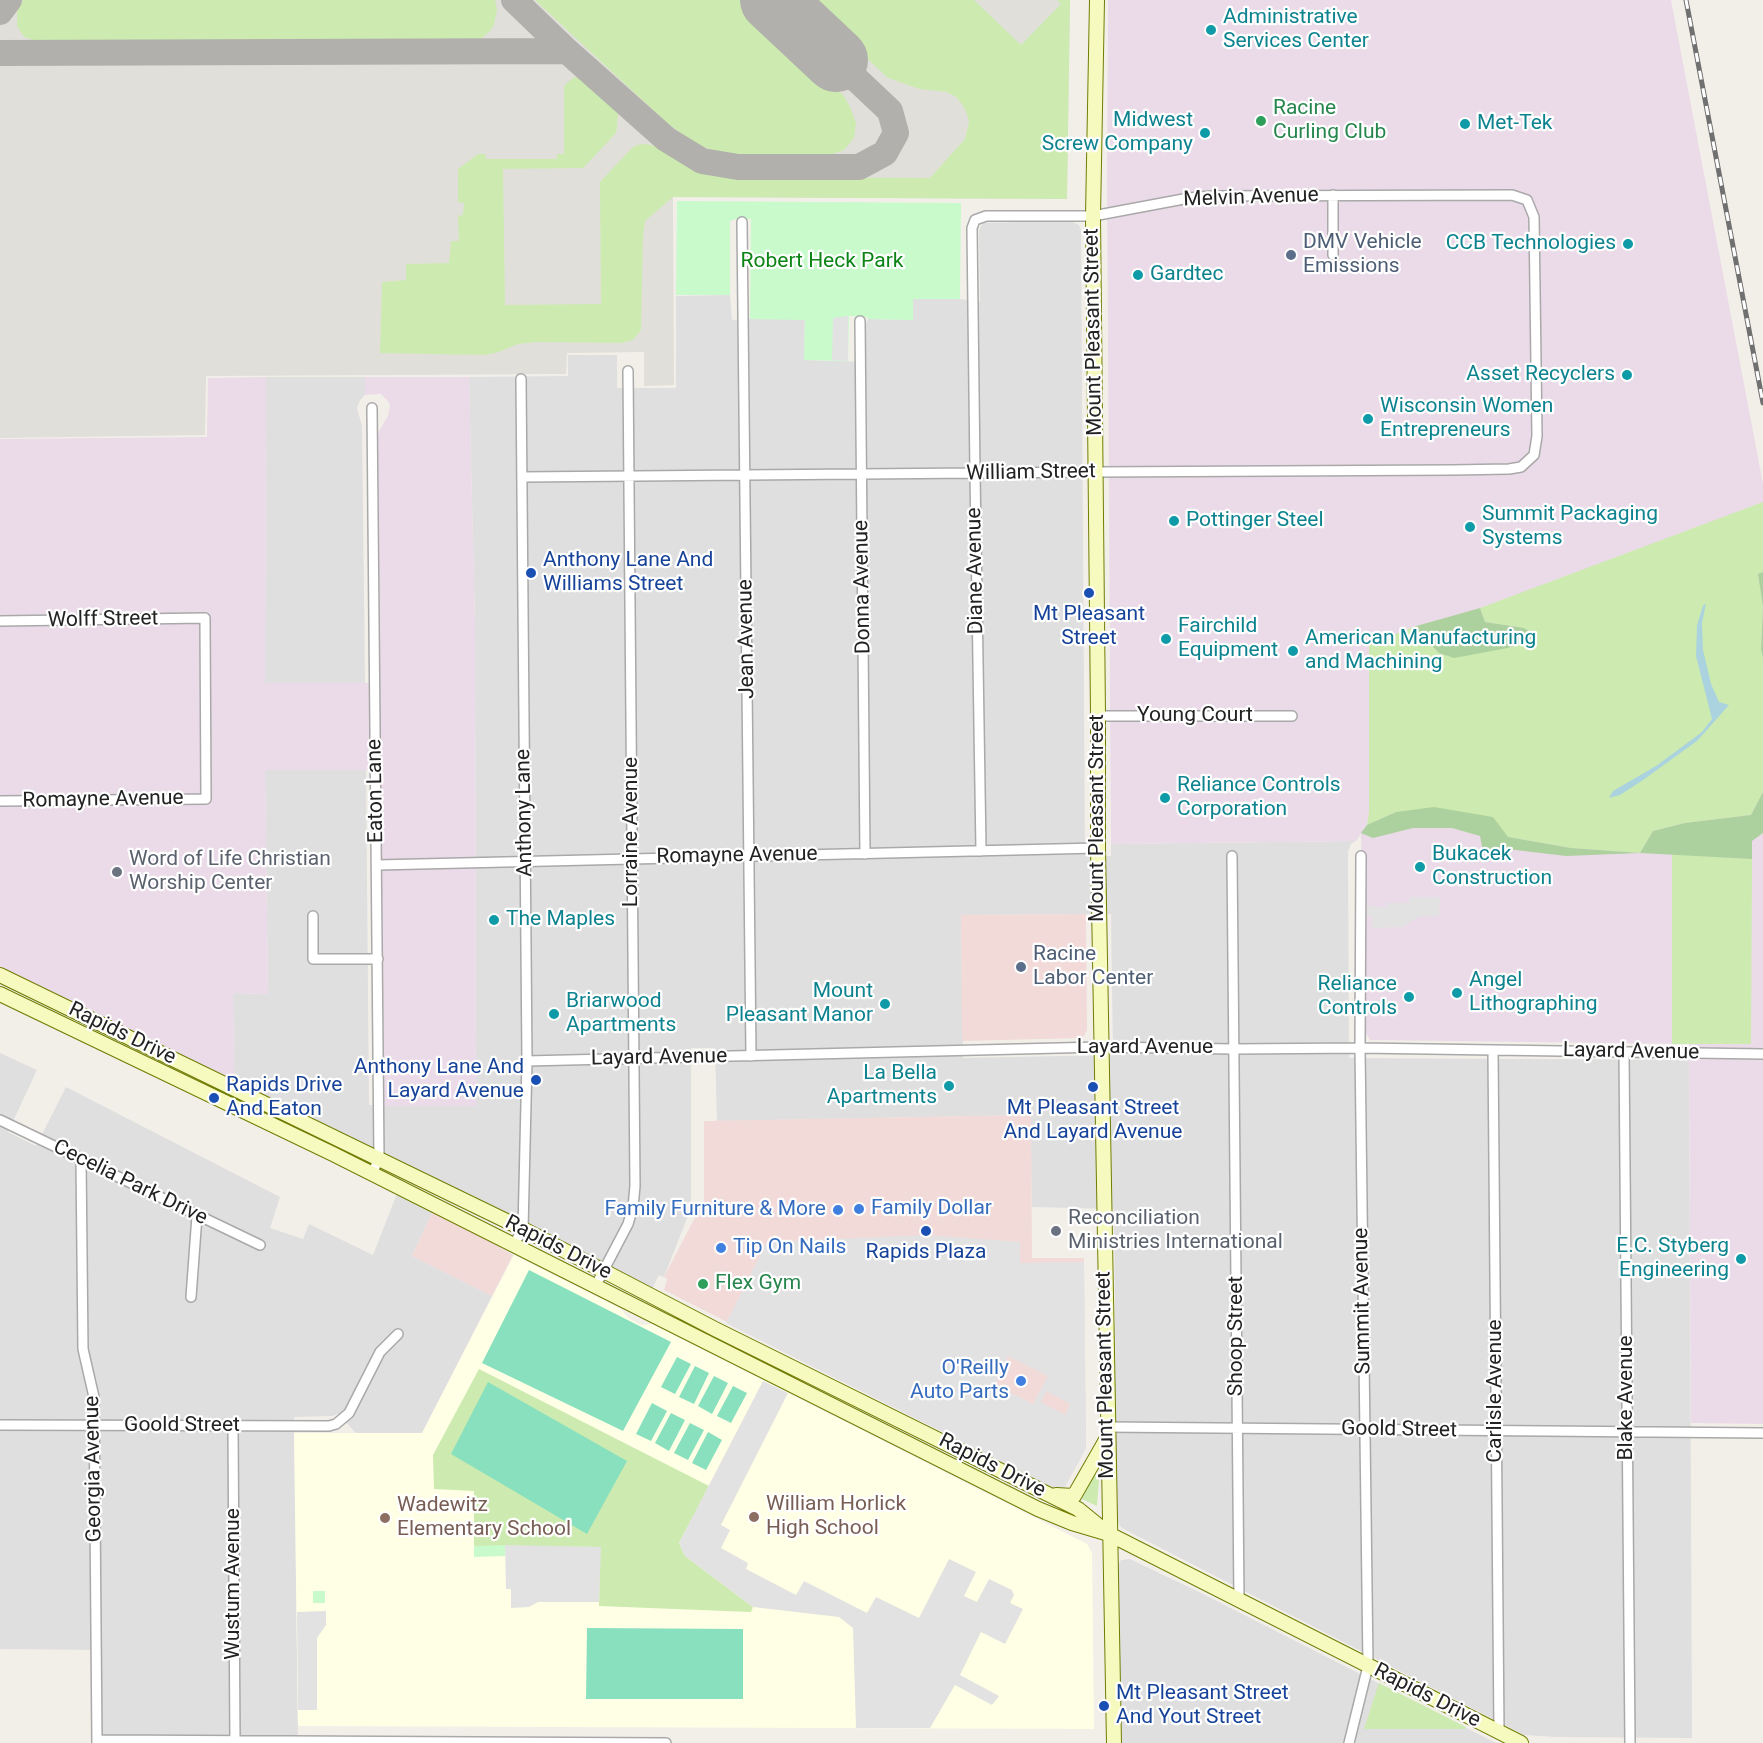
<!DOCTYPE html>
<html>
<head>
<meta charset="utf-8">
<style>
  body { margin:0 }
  canvas { display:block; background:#f2efe9 }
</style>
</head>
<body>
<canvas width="1763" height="1743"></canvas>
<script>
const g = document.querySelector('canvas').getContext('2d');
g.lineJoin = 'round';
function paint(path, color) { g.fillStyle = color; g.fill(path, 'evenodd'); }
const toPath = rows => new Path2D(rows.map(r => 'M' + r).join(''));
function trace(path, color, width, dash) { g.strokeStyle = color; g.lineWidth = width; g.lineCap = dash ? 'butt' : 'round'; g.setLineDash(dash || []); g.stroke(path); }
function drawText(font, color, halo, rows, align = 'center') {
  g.font = font + ' Roboto,sans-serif'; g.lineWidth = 4.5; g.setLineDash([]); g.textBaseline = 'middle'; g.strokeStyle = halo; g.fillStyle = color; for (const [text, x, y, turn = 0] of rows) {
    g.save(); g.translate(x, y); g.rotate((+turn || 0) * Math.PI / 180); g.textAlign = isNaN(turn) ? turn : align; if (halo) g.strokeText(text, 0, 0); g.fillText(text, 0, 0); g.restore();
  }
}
const residential = toPath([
  [1070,221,1079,225,1081,230,1085,856,1111,856,1111,844,1356,841,1351,844,1348,852,1349,1058,1689,1060,1692,1738,1556,1737,1524,1735,1122,1528,1119,1524,1117,1516,1114,1209,1032,1207,1030,1115,717,1121,715,1048,691,1048,691,1208,664,1277,659,1275,652,1289,234,1081,233,993,268,994,265,770,366,769,369,1105,476,1106,475,624,469,377,568,376,568,355,617,355,617,388,676,388,676,296,730,295,732,320,750,319,805,319,804,360,865,362,865,327,868,319,912,320,913,299,960,299,980,302,979,230,983,223],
  [1111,914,1113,1055,963,1058,961,915],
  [266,377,365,377,365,395,360,400,357,408,362,426,365,683,265,683],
  [0,1053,37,1070,8,1132,36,1146,66,1087,280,1197,270,1228,303,1239,309,1224,373,1255,398,1191,434,1209,412,1256,492,1296,422,1433,356,1433,338,1414,332,1416,294,1417,298,1743,102,1743,101,1650,0,1649],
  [1130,1559,1197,1591,1496,1743,1120,1743,1117,1567,1121,1560]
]);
const commercial = toPath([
  [1086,914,1087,1030,1083,1038,962,1041,961,915],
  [1031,1115,1032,1258,1084,1258,1086,1448,1065,1487,1054,1488,664,1290,667,1279,664,1277,704,1200,704,1121],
  [434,1209,513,1255,492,1296,412,1256]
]);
const industrial = toPath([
  [1108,0,1671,0,1763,484,1763,1424,1691,1423,1689,1044,1370,1040,1365,1032,1361,834,1356,841,1111,844,1107,180],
  [266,377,265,683,380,683,378,433,388,416,390,406,388,401,381,394,365,395,365,377,469,377,475,624,476,1106,384,1106,381,770,265,770,268,994,233,993,234,1081,0,968,0,439,207,437,208,378]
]);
const education = toPath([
  [514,1255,621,1309,628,1318,641,1325,652,1324,1087,1544,1092,1553,1094,1729,298,1726,294,1433,422,1433]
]);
const airport = toPath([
  [0,0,1070,0,1067,199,673,197,674,385,644,386,644,352,567,353,566,374,206,376,205,435,0,438]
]);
const grass = toPath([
  [23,0,495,0,497,10,494,24,491,30,482,38,470,44,42,43,24,37,17,26,17,11],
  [535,0,742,0,844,96,850,107,856,123,854,138,844,150,827,156,737,156,699,146,667,123],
  [805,0,974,0,1021,45,1061,4,1057,0,1070,0,1067,199,673,197,645,221,643,236,641,330,633,340,621,343,536,342,518,344,499,352,485,355,380,353,382,282,406,280,406,264,449,263,451,241,459,241,458,216,463,215,464,203,458,202,458,169,478,154,485,154,486,159,557,159,557,154,564,154,564,86,574,77,585,79,612,104,618,113,617,128,616,133,583,168,503,169,505,305,601,304,600,182,632,148,637,145,646,144,655,146,694,169,728,177,930,178,965,139,969,122,967,114,962,104,956,97,947,92,920,89,888,78],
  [1763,502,1763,572,1758,574,1763,607,1761,650,1763,658,1763,792,1751,815,1685,823,1653,831,1640,853,1571,848,1508,837,1396,812,1367,825,1369,812,1369,645,1413,627,1439,653,1508,648,1537,637,1524,628,1485,622,1480,608],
  [1672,854,1752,859,1751,1044,1672,1044],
  [479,1369,709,1486,679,1543,685,1556,753,1607,751,1612,599,1606,600,1547,474,1546,474,1491,434,1489,433,1455],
  [1095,1473,1098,1474,1099,1479,1097,1506,1082,1499],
  [1379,1683,1466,1727,1465,1729,1364,1729]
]);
const forest = toPath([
  [1763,572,1763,658,1761,650,1763,607,1758,574],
  [1480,608,1485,622,1524,628,1537,637,1508,648,1454,658,1439,653,1413,627],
  [1763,792,1763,833,1752,841,1752,859,1640,853,1566,856,1507,849,1500,858,1483,852,1480,836,1452,828,1413,828,1373,838,1361,833,1367,825,1396,812,1434,807,1493,817,1508,837,1571,848,1640,853,1653,831,1685,823,1751,815]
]);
const park = toPath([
  [677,201,961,203,960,299,913,299,913,320,868,319,867,317,849,316,848,361,804,360,805,320,750,319,751,219,736,219,730,221,730,295,676,295],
  [505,1545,505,1556,474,1557,474,1546],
  [313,1591,325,1591,325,1603,313,1603]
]);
const pitch = toPath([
  [529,1270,671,1342,623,1431,482,1363],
  [677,1357,691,1364,675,1394,661,1387],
  [695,1366,709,1373,694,1404,679,1397],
  [714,1376,728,1383,712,1414,698,1406],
  [488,1382,627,1461,587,1534,451,1454],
  [733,1386,747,1393,731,1423,717,1416],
  [652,1403,667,1411,651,1441,636,1434],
  [671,1413,685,1420,669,1451,655,1443],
  [690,1423,704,1430,688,1460,674,1453],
  [708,1432,722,1440,706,1470,692,1463],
  [587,1628,743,1629,743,1699,586,1699]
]);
const parking = toPath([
  [848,316,848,361,832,360,833,318],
  [1409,897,1440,897,1439,916,1421,916,1402,927,1372,928,1372,916,1367,916,1367,906,1386,907,1387,903,1409,903],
  [926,1235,1020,1242,1020,1263,1084,1262,1086,1448,1065,1487,1054,1488,726,1323,767,1242],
  [1008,1356,1048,1376,1033,1404,995,1385],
  [1046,1391,1070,1404,1065,1415,1041,1402],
  [763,1381,788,1393,721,1525,730,1530,721,1548,748,1563,746,1569,796,1595,804,1581,867,1613,876,1597,919,1618,949,1559,976,1572,964,1596,977,1602,989,1579,1012,1590,1014,1595,1010,1603,1023,1609,1005,1644,981,1632,960,1675,999,1696,992,1705,955,1685,930,1728,856,1728,853,1628,839,1617,753,1607,685,1556,679,1543],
  [505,1545,601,1547,599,1602,538,1602,529,1607,511,1608,511,1589,506,1589],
  [326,1611,326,1625,317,1638,317,1710,298,1710,297,1612]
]);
const water = toPath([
  [1706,603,1702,623,1703,650,1711,684,1719,702,1729,705,1697,741,1643,780,1620,795,1609,798,1613,791,1656,766,1702,732,1712,719,1696,656,1697,625,1703,606]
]);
const taxiway = toPath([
  [514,0,567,51,666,139,702,161,738,167,859,167,885,153,896,133,890,111,836,60],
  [0,12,9,0],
  [0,53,567,51]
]);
const runway = toPath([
  [772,0,836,60]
]);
const street = toPath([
  [1333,195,1333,255],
  [742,222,751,1056],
  [860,321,865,854],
  [522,477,636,476,745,475,975,473,1096,472,1452,470,1509,469,1521,467,1534,455,1537,436,1534,217,1527,200,1512,195,1211,196,1189,198,1093,216,986,216,975,220,972,228,975,473,981,851],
  [0,621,205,618,206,799,0,801],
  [1098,716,1292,716],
  [1232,856,1239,1600],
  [377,865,1098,848],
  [313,916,313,959,378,959],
  [1493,1051,1499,1732],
  [1624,1052,1630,1743],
  [527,1061,1100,1047,1234,1049,1360,1048,1763,1054],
  [0,1120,260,1245],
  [81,1159,83,1349,94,1397,97,1743],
  [372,1174,379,1158,372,408],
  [514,1244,523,1229,527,1061,521,379],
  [596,1285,628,1224,633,1207,635,1186,628,371],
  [191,1297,197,1216],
  [0,1425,329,1426,336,1424,349,1413,380,1352,398,1334],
  [233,1426,235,1743],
  [1107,1427,1763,1433],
  [97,1740,666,1743],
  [1349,1743,1368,1666,1360,1048,1361,856]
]);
const secondary = toPath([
  [1097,0,1093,216,1098,716,1098,848,1114,1743],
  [0,975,523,1229,715,1329,1078,1509,1105,1531],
  [0,994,333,1154,1038,1509,1072,1523,1109,1534,1521,1743],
  [1056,1495,1074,1496,1106,1440]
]);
const rail = toPath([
  [1686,0,1763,403]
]);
const markers = [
  [1211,30,6,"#0f9aa8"],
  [1261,121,6,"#2e9e5b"],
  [1465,124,6,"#0f9aa8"],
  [1205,133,6,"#0f9aa8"],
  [1628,244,6,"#0f9aa8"],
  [1291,255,6,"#5c6f8a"],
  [1138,275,6,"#0f9aa8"],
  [1627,375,6,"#0f9aa8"],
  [1368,419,6,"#0f9aa8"],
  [1174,521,6,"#0f9aa8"],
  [1470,527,6,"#0f9aa8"],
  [531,573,6,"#1a4fb4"],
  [1089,593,6,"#1a4fb4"],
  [1166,639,6,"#0f9aa8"],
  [1293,651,6,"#0f9aa8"],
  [1165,798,6,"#0f9aa8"],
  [1420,867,6,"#0f9aa8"],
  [117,872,6,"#6b7280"],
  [494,920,6,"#0f9aa8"],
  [1021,967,6,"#5c6f8a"],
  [1457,993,6,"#0f9aa8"],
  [1409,997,6,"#0f9aa8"],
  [885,1004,6,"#0f9aa8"],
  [554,1014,6,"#0f9aa8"],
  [536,1080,6,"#1a4fb4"],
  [949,1086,6,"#0f9aa8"],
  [1093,1087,6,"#1a4fb4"],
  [214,1098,6,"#1a4fb4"],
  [859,1209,6,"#3f7fe0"],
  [838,1210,6,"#3f7fe0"],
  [926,1231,6,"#1a4fb4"],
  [1056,1231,6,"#6b7280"],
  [721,1248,6,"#3f7fe0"],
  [1741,1259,6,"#0f9aa8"],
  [703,1284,6,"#2e9e5b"],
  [1021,1381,6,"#3f7fe0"],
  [754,1517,6,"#8d6e63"],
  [385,1518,6,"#8d6e63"],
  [1104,1706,6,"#1a4fb4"]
];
const cultureNames = [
  ["Administrative",1223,18],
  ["Services Center",1223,42],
  ["Midwest",1193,121,"right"],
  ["Screw Company",1193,145,"right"],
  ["Met-Tek",1477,124],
  ["CCB Technologies",1616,244,"right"],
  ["Gardtec",1150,275],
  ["Asset Recyclers",1615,375,"right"],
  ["Wisconsin Women",1380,407],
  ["Entrepreneurs",1380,431],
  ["Summit Packaging",1482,515],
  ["Systems",1482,539],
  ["Pottinger Steel",1186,521],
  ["Fairchild",1178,627],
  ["Equipment",1178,651],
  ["American Manufacturing",1305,639],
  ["and Machining",1305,663],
  ["Reliance Controls",1177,786],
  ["Corporation",1177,810],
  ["Bukacek",1432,855],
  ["Construction",1432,879],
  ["The Maples",506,920],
  ["Angel",1469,981],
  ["Lithographing",1469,1005],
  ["Reliance",1397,985,"right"],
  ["Controls",1397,1009,"right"],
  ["Mount",873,992,"right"],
  ["Pleasant Manor",873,1016,"right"],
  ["Briarwood",566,1002],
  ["Apartments",566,1026],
  ["La Bella",937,1074,"right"],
  ["Apartments",937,1098,"right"],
  ["E.C. Styberg",1729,1247,"right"],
  ["Engineering",1729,1271,"right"]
];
const leisureNames = [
  ["Racine",1273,109],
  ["Curling Club",1273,133],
  ["Flex Gym",715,1284]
];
const streetNames = [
  ["Melvin Avenue",1251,198,-2],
  ["Mount Pleasant Street",1094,332,-91],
  ["William Street",1031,473,-1],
  ["Diane Avenue",976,571,-91],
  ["Donna Avenue",863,587,-91],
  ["Wolff Street",103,620,-1],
  ["Jean Avenue",747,639,-91],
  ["Young Court",1195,716],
  ["Eaton Lane",376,791,-91],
  ["Romayne Avenue",103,800,-1],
  ["Anthony Lane",525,813,-91],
  ["Mount Pleasant Street",1098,818,-90],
  ["Lorraine Avenue",632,832,-90],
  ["Romayne Avenue",737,856,-1],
  ["Rapids Drive",122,1034,26],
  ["Layard Avenue",1145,1048],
  ["Layard Avenue",1631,1052,1],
  ["Layard Avenue",659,1058,-1],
  ["Cecelia Park Drive",130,1183,26],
  ["Rapids Drive",558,1248,27],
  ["Summit Avenue",1363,1301,-91],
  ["Shoop Street",1237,1336,-90],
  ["Mount Pleasant Street",1106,1375,-91],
  ["Carlisle Avenue",1496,1391,-90],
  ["Blake Avenue",1627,1398,-90],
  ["Goold Street",182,1426],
  ["Goold Street",1399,1430,1],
  ["Rapids Drive",992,1466,27],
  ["Georgia Avenue",94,1469,-91],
  ["Wustum Avenue",234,1584,-90],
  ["Rapids Drive",1427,1696,27]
];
const serviceNames = [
  ["DMV Vehicle",1303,243],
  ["Emissions",1303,267],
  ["Racine",1033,955],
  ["Labor Center",1033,979]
];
const parkNames = [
  ["Robert Heck Park",822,262]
];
const transitNames = [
  ["Anthony Lane And",543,561],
  ["Williams Street",543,585],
  ["Mt Pleasant",1089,615,"center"],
  ["Street",1089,639,"center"],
  ["Anthony Lane And",524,1068,"right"],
  ["Layard Avenue",524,1092,"right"],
  ["Rapids Drive",226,1086],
  ["And Eaton",226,1110],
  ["Mt Pleasant Street",1093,1109,"center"],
  ["And Layard Avenue",1093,1133,"center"],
  ["Rapids Plaza",926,1253,"center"],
  ["Mt Pleasant Street",1116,1694],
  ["And Yout Street",1116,1718]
];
const worshipNames = [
  ["Word of Life Christian",129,860],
  ["Worship Center",129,884],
  ["Reconciliation",1068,1219],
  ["Ministries International",1068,1243]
];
const shopNames = [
  ["Family Dollar",871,1209],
  ["Family Furniture & More",826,1210,"right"],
  ["Tip On Nails",733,1248],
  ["O'Reilly",1009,1369,"right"],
  ["Auto Parts",1009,1393,"right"]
];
const educationNames = [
  ["William Horlick",766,1505],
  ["High School",766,1529],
  ["Wadewitz",397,1506],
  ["Elementary School",397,1530]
];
paint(residential, '#e0dfdf');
paint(commercial, '#f2dad9');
paint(industrial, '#ebdbe8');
paint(education, '#ffffe5');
paint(airport, '#e1dfda');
paint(grass, '#cdebb0');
paint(forest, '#add19e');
paint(park, '#c8facc');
paint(pitch, '#88e0be');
paint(parking, '#e2e2e2');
paint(water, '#aad3df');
trace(taxiway, '#b1b0ac', 26);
trace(runway, '#b1b0ac', 64);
trace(street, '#a9a9a9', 12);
trace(secondary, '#707d05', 16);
trace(street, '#fff', 9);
trace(secondary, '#f7fabf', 14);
trace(rail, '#707070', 5);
trace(rail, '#fff', 3, [9]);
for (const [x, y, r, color] of markers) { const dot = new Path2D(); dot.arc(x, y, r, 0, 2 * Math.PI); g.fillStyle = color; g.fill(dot); trace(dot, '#fff', 2); }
drawText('21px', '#0d838f', '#fff', cultureNames, 'left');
drawText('21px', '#27864d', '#fff', leisureNames, 'left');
drawText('21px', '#222', '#fff', streetNames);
drawText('21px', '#4e5e75', '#fff', serviceNames, 'left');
drawText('21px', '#0c8416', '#fff', parkNames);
drawText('21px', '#164399', '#fff', transitNames, 'left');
drawText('21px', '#5b616d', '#fff', worshipNames, 'left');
drawText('21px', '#366cbe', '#fff', shopNames, 'left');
drawText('21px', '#785e54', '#fff', educationNames, 'left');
</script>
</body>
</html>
